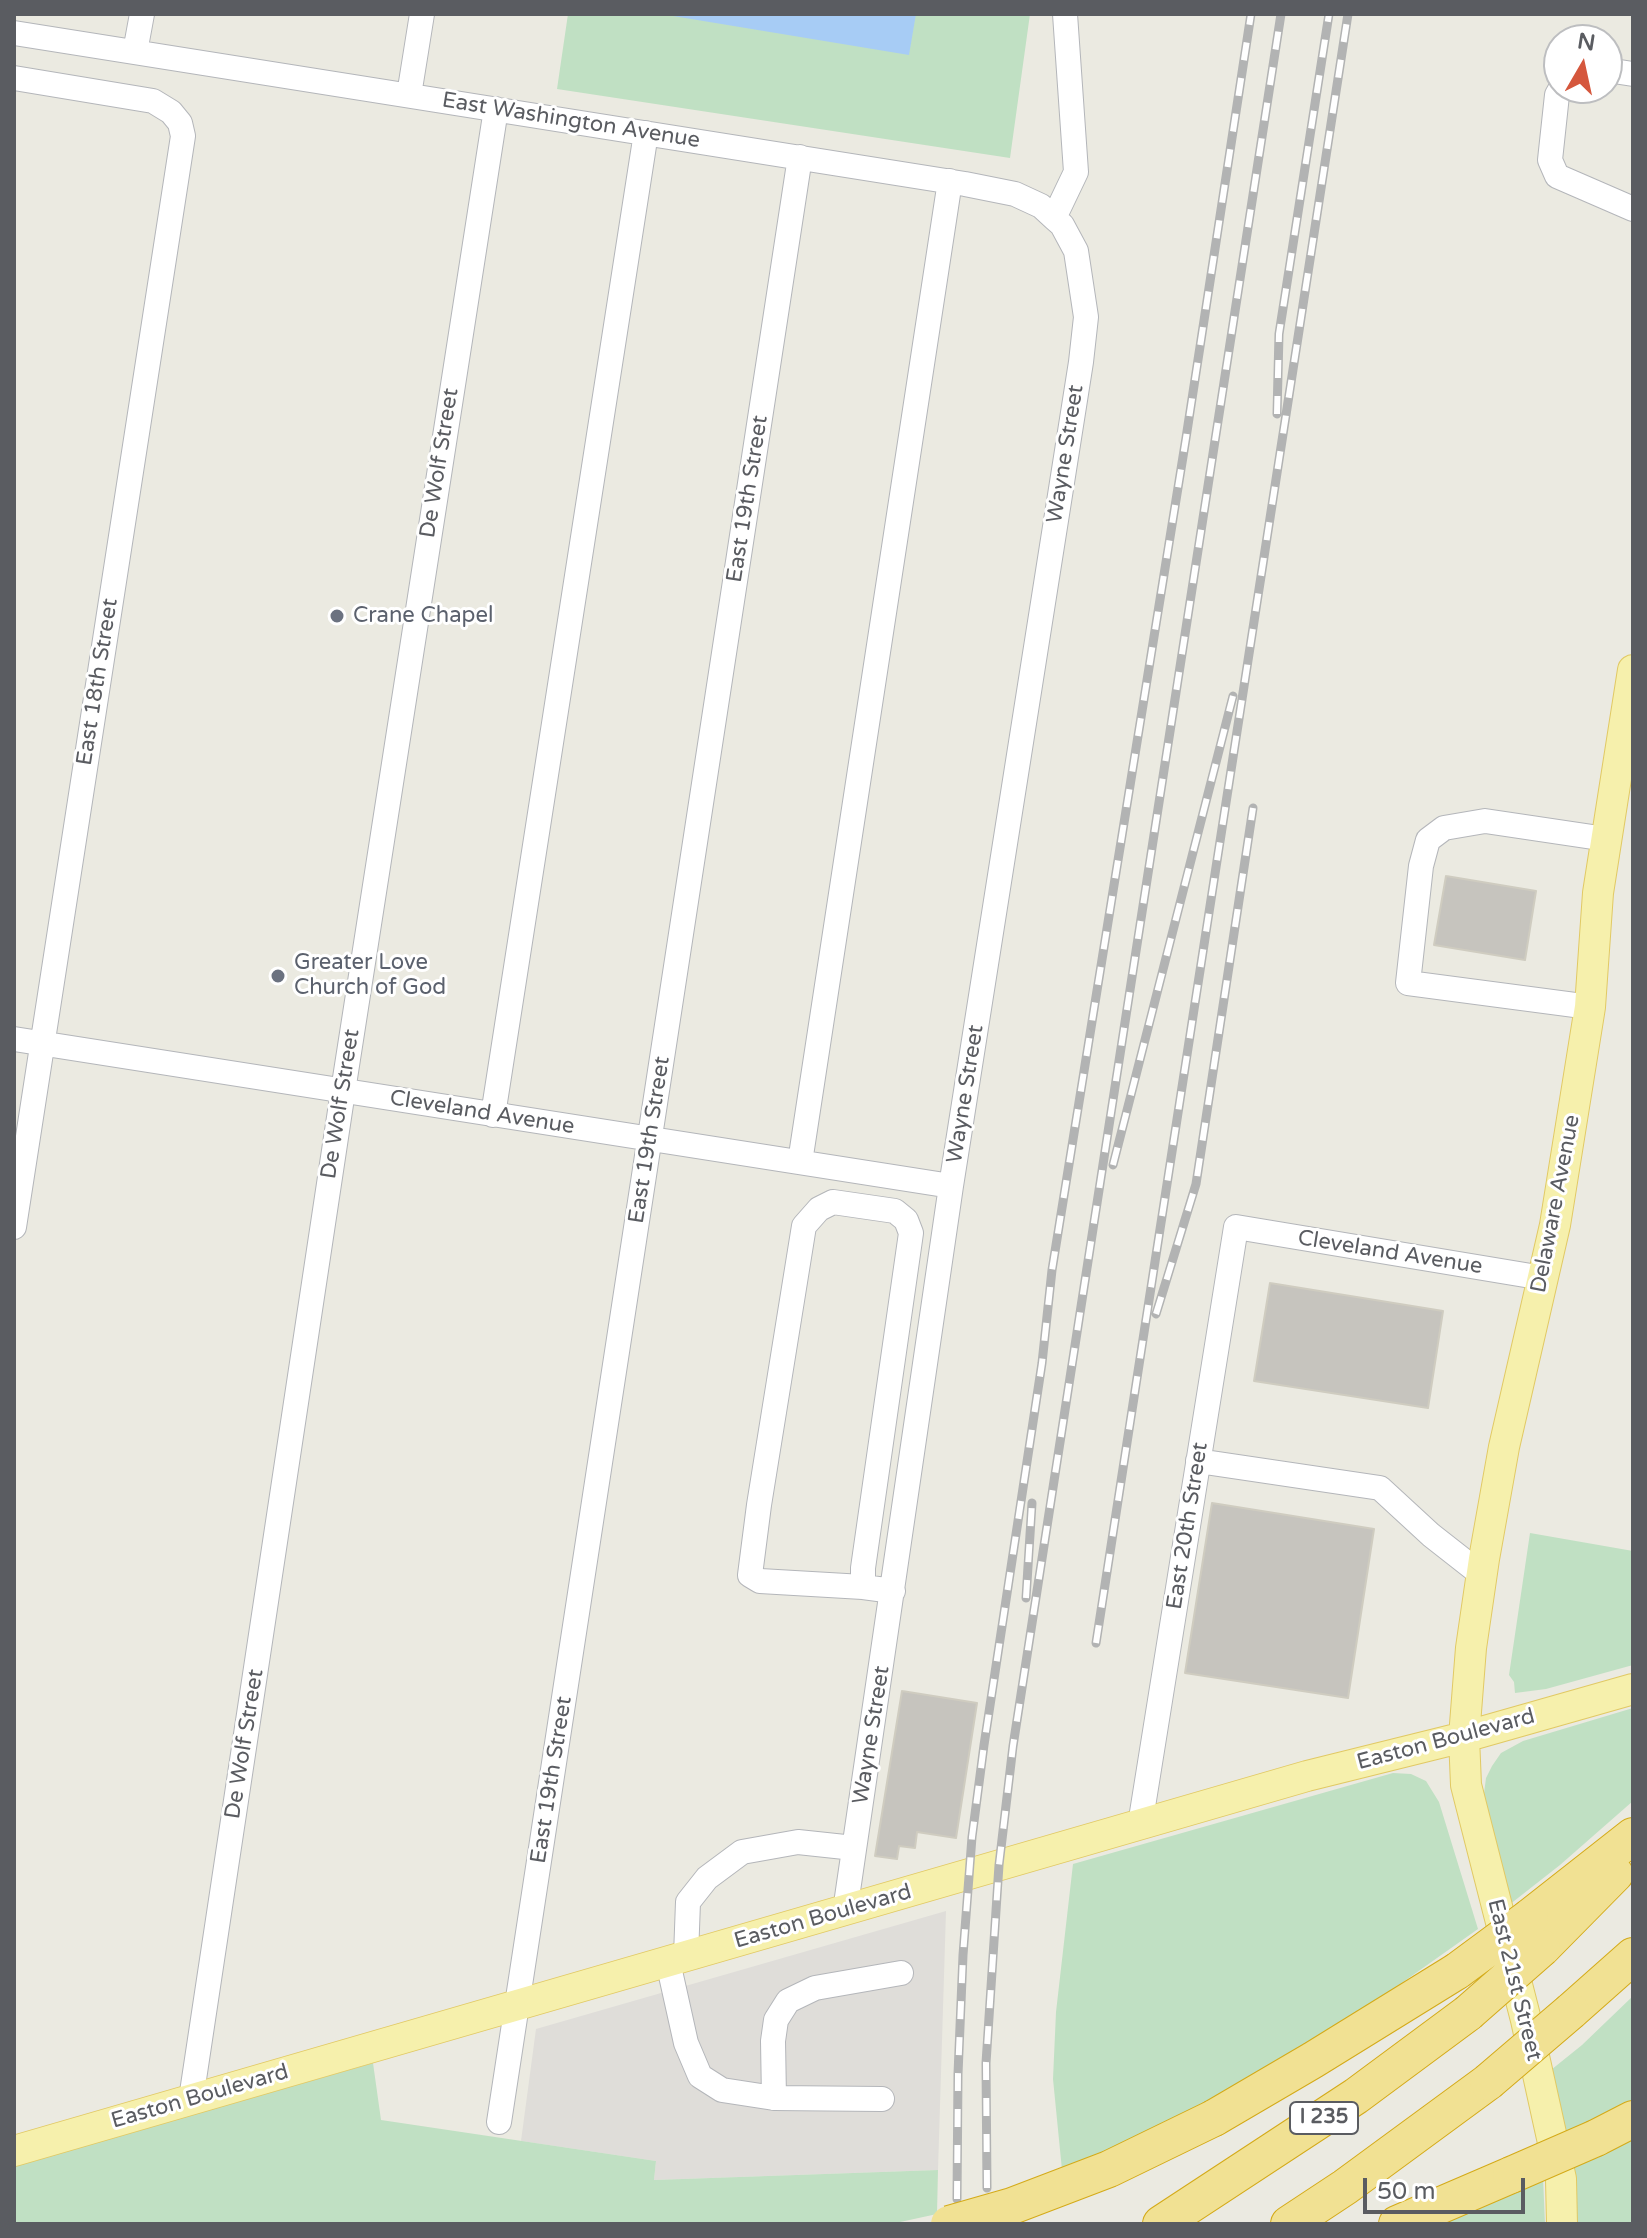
<!DOCTYPE html>
<html>
<head>
<meta charset="utf-8">
<style>
  body { margin:0 }
  #map { position:relative; width:1647px; height:2238px; overflow:hidden; background:#ebeae1; font-family:"Varela Round",sans-serif }
  canvas { display:block }
  .frame { position:absolute; inset:0; border:16px solid #5a5c61; pointer-events:none }
  .north { position:absolute; left:1543px; top:24px; width:80px; height:80px; box-sizing:border-box; background:#fff; border:2px solid #bdbec0; border-radius:50%; rotate:9deg; font-size:22px; font-weight:700; line-height:32px; text-align:center; color:#5a5c61 }
  .north::after { content:''; display:block; margin:auto; width:28px; height:36px; background:#d5573d; clip-path:polygon(50% 0,100% 100%,50% 72%,0 100%) }
  .scale { position:absolute; left:1363px; top:2178px; width:162px; height:36px; box-sizing:border-box; border:4px solid #5a5c61; border-top:0; padding-left:10px; font-size:24px; line-height:28px; white-space:nowrap; color:#5a5c61; -webkit-text-stroke:6px #fff; paint-order:stroke }
</style>
</head>
<body>
<div id="map">
<canvas width="1647" height="2238"></canvas>
<div class="frame"></div>
<div class="north">N</div>
<div class="scale">50 m</div>
</div>
<script>
const g = document.querySelector('canvas').getContext('2d');
g.lineJoin = 'round';
function paint(path, color) { g.fillStyle = color; g.fill(path, 'evenodd'); }
const toPath = rows => new Path2D(rows.map(r => 'M' + r).join(''));
function trace(path, color, width, dash) { g.strokeStyle = color; g.lineWidth = width; g.lineCap = dash ? 'butt' : 'round'; g.setLineDash(dash || []); g.stroke(path); }
function drawText(font, color, halo, rows, align = 'center') {
  g.font = font + ' "Varela Round",sans-serif'; g.lineWidth = 6; g.setLineDash([]); g.textBaseline = 'middle'; g.strokeStyle = halo; g.fillStyle = color; for (const [text, x, y, turn = 0] of rows) {
    g.save(); g.translate(x, y); g.rotate((+turn || 0) * Math.PI / 180); g.textAlign = isNaN(turn) ? turn : align; if (halo) g.strokeText(text, 0, 0); g.fillText(text, 0, 0); g.restore();
  }
}
const industrial = toPath([
  [946,1911,938,2170,654,2180,656,2161,521,2141,536,2029]
]);
const green = toPath([
  [568,14,1030,14,1010,158,557,89],
  [1530,1533,1633,1551,1633,1665,1546,1689,1515,1693,1514,1682,1509,1675],
  [1633,1708,1633,1801,1560,1865,1509,1905,1483,1801,1486,1778,1492,1766,1501,1753,1523,1741],
  [1393,1773,1411,1774,1426,1781,1439,1802,1478,1929,1348,2021,1277,2066,1123,2146,1062,2170,1053,2079,1056,2012,1073,1864],
  [1633,1996,1633,2103,1563,2136,1546,2074,1582,2045],
  [373,2063,381,2120,656,2161,654,2180,938,2170,937,2214,891,2224,14,2224,14,2166],
  [1633,2136,1633,2224,1569,2224,1566,2167],
  [1543,2177,1545,2224,1434,2224]
]);
const water = toPath([
  [661,14,916,14,909,55]
]);
const building = toPath([
  [1446,876,1536,891,1525,960,1434,945,1446,876],
  [1270,1283,1443,1311,1428,1408,1254,1381,1270,1283],
  [1212,1503,1374,1529,1348,1698,1185,1673,1212,1503],
  [902,1691,977,1703,956,1838,917,1832,915,1848,899,1846,897,1859,875,1856,902,1691]
]);
const minor = toPath([
  [14,33,965,184,1015,194,1041,206,1054,218,1062,225,1076,251,1086,317,1081,362,951,1186,845,1911],
  [135,52,142,14],
  [1607,70,1633,74],
  [14,78,153,101,171,112,180,123,183,136,14,1227],
  [1561,88,1557,95,1550,160,1557,176,1633,209],
  [409,95,422,14],
  [1054,218,1076,172,1065,14],
  [1590,1007,1408,983,1421,866,1428,840,1444,828,1485,821,1606,839],
  [14,1039,951,1186],
  [493,1115,646,133],
  [800,1162,950,181],
  [1198,1461,1380,1488,1431,1535,1482,1575],
  [863,1587,760,1581,750,1575,759,1505,804,1226,819,1209,833,1202,895,1211,906,1220,911,1233,863,1568,863,1587,893,1591],
  [1140,1825,1236,1227,1543,1278],
  [686,1956,688,1902,707,1878,742,1852,798,1842,854,1848],
  [668,1962,686,2043,700,2076,722,2090,774,2098,882,2099],
  [774,2098,773,2041,776,2020,788,2001,815,1988,901,1973],
  [191,2099,343,1091,496,109],
  [499,2122,800,157]
]);
const major = toPath([
  [14,2151,1307,1776,1464,1737,1633,1689],
  [1562,2224,1561,2179,1526,2020,1466,1785,1464,1737,1471,1648,1484,1559,1504,1447,1555,1225,1590,1007,1598,893,1633,670]
]);
const highway = toPath([
  [1530,1917,1633,1836],
  [1542,1948,1615,1874],
  [1571,2011,1633,1956],
  [1214,2118,1313,2060,1457,1971],
  [1596,2138,1633,2119],
  [1161,2224,1356,2096,1468,2013],
  [1289,2224,1345,2187,1488,2082],
  [1397,2224,1511,2175]
]);
const rail = toPath([
  [1277,414,1279,334,1329,14],
  [1113,1165,1233,696],
  [1156,1314,1196,1184,1253,808],
  [1026,1598,1032,1503],
  [1096,1643,1348,14],
  [987,2188,986,2063,999,1865,1013,1746,1281,14],
  [957,2199,958,2074,963,1955,972,1837,984,1745,1042,1363,1052,1270,1186,438,1251,14]
]);
const highwayBridge = toPath([
  [1457,1971,1530,1917],
  [1468,2013,1542,1948],
  [1488,2082,1571,2011],
  [1511,2175,1596,2138],
  [949,2224,1012,2206,1109,2169,1214,2118]
]);
const markers = [
  [337,616,8,"#6b7280"],
  [278,976,8,"#6b7280"]
];
const shields = [
  [1324,2118,68]
];
const shieldNames = [
  ["I 235",1324,2118]
];
const streetNames = [
  ["East Washington Avenue",571,121,9],
  ["Wayne Street",1066,454,-81],
  ["De Wolf Street",440,463,-81],
  ["East 19th Street",748,499,-81],
  ["East 18th Street",98,682,-81],
  ["Wayne Street",966,1094,-81],
  ["De Wolf Street",341,1104,-81],
  ["Cleveland Avenue",482,1113,9],
  ["East 19th Street",650,1140,-81],
  ["Delaware Avenue",1556,1204,-79],
  ["Cleveland Avenue",1390,1253,9],
  ["East 20th Street",1188,1526,-81],
  ["Wayne Street",872,1735,-81],
  ["Easton Boulevard",1446,1740,-15],
  ["De Wolf Street",245,1744,-81],
  ["East 19th Street",552,1780,-81],
  ["Easton Boulevard",823,1917,-16],
  ["East 21st Street",1514,1980,76],
  ["Easton Boulevard",200,2097,-16]
];
const worshipNames = [
  ["Crane Chapel",353,616],
  ["Greater Love",294,963],
  ["Church of God",294,988]
];
paint(industrial, '#dfddd9');
paint(green, '#c0e0c3');
paint(water, '#a7ccf5');
paint(building, '#c6c4be');
trace(building, '#cfccc0', 2);
trace(minor, '#b4b6ba', 26);
trace(major, '#e1c964', 32);
trace(highway, '#d4aa18', 38);
trace(minor, '#fff', 24);
trace(major, '#f6f0ac', 30);
trace(highway, '#f1e193', 36);
trace(rail, '#b2b3b3', 9);
trace(rail, '#fff', 6, [18]);
trace(highwayBridge, '#d4aa18', 38, []);
trace(highwayBridge, '#f1e193', 36);
for (const [x, y, r, color] of markers) { const dot = new Path2D(); dot.arc(x, y, r, 0, 2 * Math.PI); g.fillStyle = color; g.fill(dot); trace(dot, '#fff', 3); }
for (const [x, y, w] of shields) { const box = new Path2D(); box.roundRect(x - w / 2, y - 16, w, 32, 6); g.fillStyle = '#fff'; g.fill(box); trace(box, '#5a5c61', 2); }
drawText('bold 20px', '#5a5c61', null, shieldNames);
drawText('22px', '#5a5c61', '#fff', streetNames);
drawText('22px', '#5b616d', '#fff', worshipNames, 'left');
</script>
</body>
</html>
